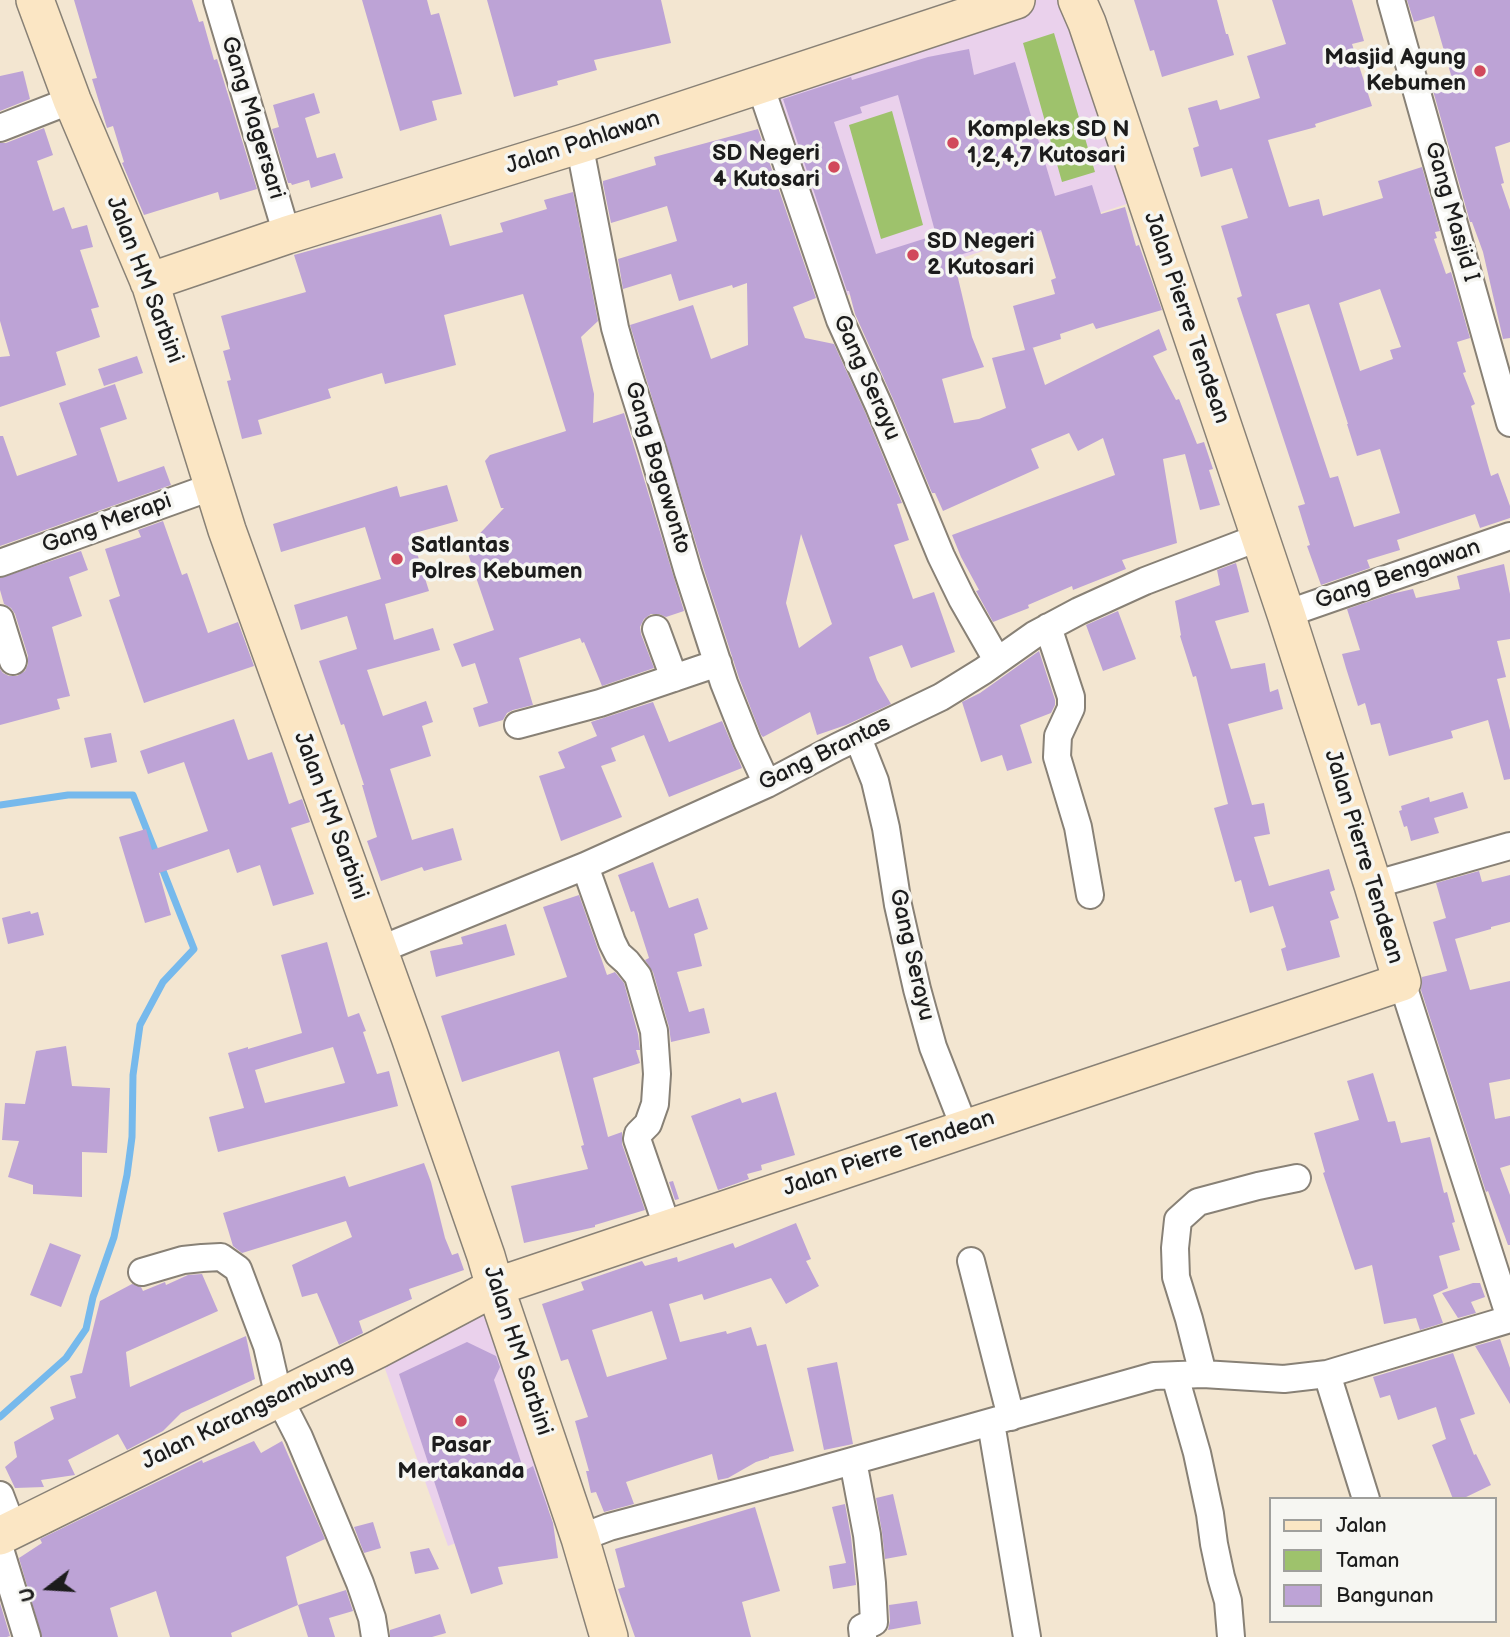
<!DOCTYPE html>
<html>
<head>
<meta charset="utf-8">
<style>
  body { margin:0 }
  #map { position:relative; width:1510px; height:1637px; overflow:hidden; background:#f3e6d1; font-family:"Balsamiq Sans",sans-serif }
  canvas { display:block }
  .legend { position:absolute; left:1269px; top:1497px; width:228px; height:126px; box-sizing:border-box; background:#f6f6f2; border:2px solid #9f9f9c; margin:0; padding:9px 12px; list-style:none; font-size:21px; color:#1c1c1c }
  .legend li { display:flex; align-items:center; gap:14px; height:35px }
  .legend b { width:35px; border:2px solid #9f9f9c }
  .north { position:absolute; left:14px; top:1553px; width:70px; height:70px; -webkit-text-stroke:5px #f6f6f2; paint-order:stroke; rotate:253deg; font-size:19px; font-weight:700; line-height:28px; text-align:center; color:#1c1c1c }
  .north::after { content:''; display:block; margin:auto; width:24px; height:32px; background:#1c1c1c; clip-path:polygon(50% 0,100% 100%,50% 72%,0 100%) }
</style>
</head>
<body>
<div id="map">
<canvas width="1510" height="1637"></canvas>
<ul class="legend">
<li><b style="height:9px;background:#fbe6c4"></b>Jalan</li>
<li><b style="height:19px;background:#9ec26c"></b>Taman</li>
<li><b style="height:19px;background:#bda3d6"></b>Bangunan</li>
</ul>
<div class="north">U</div>
</div>
<script>
const g = document.querySelector('canvas').getContext('2d');
g.lineJoin = 'round';
function paint(path, color) { g.fillStyle = color; g.fill(path, 'evenodd'); }
const toPath = rows => new Path2D(rows.map(r => 'M' + r).join(''));
function trace(path, color, width, dash) { g.strokeStyle = color; g.lineWidth = width; g.lineCap = dash ? 'butt' : 'round'; g.setLineDash(dash || []); g.stroke(path); }
function drawText(font, color, halo, rows, align = 'center') {
  g.font = font + ' "Balsamiq Sans",sans-serif'; g.lineWidth = 7; g.setLineDash([]); g.textBaseline = 'middle'; g.strokeStyle = halo; g.fillStyle = color; for (const [text, x, y, turn = 0] of rows) {
    g.save(); g.translate(x, y); g.rotate((+turn || 0) * Math.PI / 180); g.textAlign = isNaN(turn) ? turn : align; if (halo) g.strokeText(text, 0, 0); g.fillText(text, 0, 0); g.restore();
  }
}
const built = toPath([
  [1032,0,1073,0,1139,200,836,299,766,87],
  [495,1287,567,1501,448,1546,378,1349]
]);
const green = toPath([
  [1054,33,1095,172,1062,182,1023,43],
  [892,111,923,225,881,239,849,125]
]);
const stream = toPath([
  [0,805,68,795,133,795,194,949,163,982,140,1025,133,1075,132,1137,127,1175,114,1237,93,1297,86,1329,66,1358,0,1417]
]);
const building = toPath([
  [74,0,192,0,199,22,203,21,214,60,217,59,257,189,220,200,218,192,144,215,122,163,124,162,113,126,107,128,92,79,97,78],
  [362,0,427,0,431,15,439,13,462,94,432,101,437,120,400,131],
  [487,0,661,0,671,43,594,60,597,70,557,81,558,85,514,97],
  [1134,0,1217,0,1226,34,1228,34,1234,55,1162,77,1154,50,1150,51],
  [1272,0,1352,0,1364,41,1352,44,1372,106,1315,124,1316,127,1268,140,1289,207,1319,199,1323,216,1383,198,1378,181,1422,167,1440,231,1435,232,1437,238,1434,239,1446,274,1451,272,1470,338,1457,342,1466,372,1463,373,1475,404,1471,406,1491,476,1498,473,1510,506,1510,518,1480,528,1475,514,1397,540,1400,550,1367,560,1370,568,1321,585,1307,546,1310,545,1298,506,1305,504,1237,298,1242,296,1221,226,1248,218,1232,168,1201,177,1193,148,1199,146,1188,108,1217,100,1220,110,1260,98,1247,56,1286,44],
  [1380,289,1401,347,1390,350,1393,359,1360,371,1339,303],
  [1309,304,1348,424,1347,424,1357,456,1380,449,1400,513,1354,527,1338,476,1330,478,1276,314],
  [1407,0,1510,0,1510,142,1495,147,1504,183,1501,184,1510,210,1510,338,1503,339,1483,252,1472,222,1470,222,1430,80,1451,75,1434,16,1414,22],
  [969,49,974,75,1015,62,1055,196,1092,185,1101,214,1125,207,1136,246,1139,245,1162,310,1096,329,1093,323,1060,334,1061,339,1032,348,1033,348,1045,385,1159,329,1167,350,1153,356,1176,400,1179,399,1197,444,1204,442,1213,469,1209,470,1220,505,1200,510,1185,454,1163,459,1177,543,1122,560,1126,569,1073,590,1072,586,1028,605,1029,608,993,622,976,591,979,590,961,557,952,535,1115,475,1103,438,1078,451,1069,433,1031,449,1039,468,943,511,935,493,932,493,893,399,855,314,849,291,847,291,783,99,851,77,852,80,928,57],
  [898,95,936,235,876,254,834,122,862,113,860,107],
  [1041,230,1056,278,1051,280,1055,294,1013,306,1025,350,992,358,1006,408,979,419,954,423,942,379,984,367,972,337,953,257],
  [23,71,30,99,0,111,0,76],
  [314,93,320,113,305,118,317,158,335,153,343,178,311,188,309,180,292,185,291,183,288,183,272,129,279,127,273,105],
  [44,128,53,155,37,161,53,211,64,207,72,229,87,225,93,247,80,250,99,307,91,309,100,337,56,352,66,385,0,407,0,357,10,356,0,321,0,143,6,143],
  [758,129,816,298,793,307,805,338,834,344,865,412,902,503,897,504,909,540,894,545,913,599,934,592,955,652,911,668,902,645,869,657,877,680,891,704,846,725,817,735,810,712,763,737,761,735,739,678,703,567,630,325,693,305,711,359,748,345,747,283,733,288,732,285,679,301,671,274,623,289,618,259,677,241,667,206,611,223,603,184,603,181,656,165,654,157],
  [801,534,832,624,799,648,786,603],
  [573,192,598,321,581,337,594,394,593,423,624,413,684,611,666,617,659,614,651,614,644,619,640,627,641,634,654,668,602,686,584,642,582,643,580,638,519,658,533,705,513,710,507,713,503,720,479,727,473,708,488,703,475,663,462,667,453,644,494,630,466,548,504,508,501,508,485,461,490,455,566,431,523,294,444,315,456,365,385,384,382,373,328,389,331,398,258,420,262,434,242,439,227,381,231,380,223,351,230,349,221,316,306,292,294,255,441,214,450,246,503,232,500,223,547,209,544,200],
  [137,356,143,373,104,386,98,369],
  [115,384,127,419,100,428,118,482,164,466,171,485,0,546,0,436,3,436,17,476,77,455,59,403],
  [447,485,458,521,411,534,429,591,385,604,394,640,433,628,440,650,367,670,383,716,426,701,433,722,422,726,431,756,390,769,412,840,453,828,462,860,424,871,422,867,381,881,367,841,377,837,362,785,364,785,344,724,341,725,319,661,357,649,347,616,301,630,294,605,381,579,365,527,281,552,273,524,397,486,400,497],
  [163,521,182,575,187,573,208,633,238,622,254,666,144,703,109,600,120,596,105,549,141,537,138,530],
  [81,551,88,570,69,577,82,616,52,627,70,696,57,699,60,709,0,725,0,669,3,673,9,676,17,676,25,671,28,664,28,656,15,614,11,608,4,604,0,590,0,578],
  [1236,563,1249,612,1215,621,1231,669,1265,663,1270,692,1278,689,1283,709,1228,724,1252,805,1264,803,1270,834,1254,837,1269,886,1329,869,1335,890,1330,892,1339,918,1330,921,1340,957,1287,971,1281,949,1286,947,1273,906,1250,913,1241,880,1235,882,1214,808,1228,804,1196,676,1193,677,1180,636,1181,635,1175,601,1220,585,1217,570],
  [1504,564,1510,594,1510,639,1497,641,1506,677,1497,679,1510,730,1510,779,1504,780,1488,720,1451,731,1453,738,1389,756,1380,723,1371,725,1365,703,1358,706,1346,668,1342,654,1360,650,1347,609,1391,594,1413,589,1416,598,1460,589,1457,576],
  [1118,611,1136,659,1103,671,1086,625],
  [1039,651,1055,700,1055,705,1051,713,1020,725,1032,763,1007,771,1002,755,981,762,962,702,980,693],
  [653,702,669,742,722,721,742,768,669,797,644,735,611,748,616,761,601,766,622,817,561,841,539,776,565,768,558,752,597,736,591,722],
  [234,719,248,760,272,752,289,804,302,799,310,822,291,828,314,894,273,906,260,865,237,873,229,849,159,873,171,915,145,923,119,837,146,829,152,850,208,831,184,762,148,774,140,751],
  [111,733,117,762,91,768,84,738],
  [1463,792,1468,808,1434,818,1439,833,1411,841,1407,826,1404,827,1399,811,1402,810,1401,806,1429,797,1430,802],
  [653,862,669,908,698,898,708,929,694,934,702,966,677,972,689,1012,704,1008,710,1033,671,1042,669,1027,653,972,645,960,649,958,634,911,631,912,618,875],
  [1479,871,1482,882,1510,875,1510,922,1491,927,1491,929,1455,939,1470,990,1510,981,1510,1079,1489,1083,1495,1119,1510,1116,1510,1165,1500,1168,1510,1195,1510,1245,1508,1245,1488,1191,1486,1192,1421,990,1422,977,1447,971,1433,922,1446,918,1436,883],
  [579,895,607,975,615,972,624,983,638,1034,640,1050,636,1050,640,1063,593,1078,608,1137,622,1132,622,1144,645,1210,595,1225,595,1227,524,1243,511,1186,588,1169,581,1146,584,1145,559,1051,462,1082,441,1016,567,977,543,907],
  [30,911,31,914,38,912,44,935,8,944,2,918],
  [506,924,515,955,436,977,430,951,463,944,461,937],
  [327,942,348,1017,359,1013,366,1031,363,1032,377,1074,389,1071,398,1106,218,1152,209,1117,244,1108,228,1053,248,1047,248,1049,302,1033,281,955],
  [333,1047,345,1083,265,1103,255,1070],
  [66,1046,72,1086,110,1088,107,1153,82,1152,82,1197,33,1194,33,1185,8,1177,19,1141,2,1140,5,1103,25,1104,36,1051],
  [1373,1073,1388,1122,1395,1121,1401,1143,1430,1137,1444,1193,1447,1192,1455,1222,1452,1223,1460,1250,1439,1256,1448,1288,1433,1295,1443,1323,1420,1330,1416,1318,1384,1324,1372,1265,1355,1270,1323,1173,1325,1172,1314,1133,1359,1120,1347,1081],
  [776,1092,795,1155,761,1165,762,1170,747,1174,749,1179,718,1190,691,1116,740,1098,742,1103],
  [424,1163,431,1182,445,1238,452,1255,458,1253,464,1270,409,1289,412,1299,359,1321,363,1333,339,1345,317,1293,302,1297,292,1265,352,1237,346,1221,242,1253,233,1246,223,1213,345,1176,349,1187],
  [673,1181,679,1199,675,1200,669,1182],
  [796,1223,811,1259,806,1261,819,1286,786,1304,771,1278,704,1300,702,1294,669,1304,680,1342,726,1331,727,1334,751,1327,757,1346,766,1344,794,1451,769,1457,769,1458,756,1462,728,1478,718,1480,712,1454,626,1482,634,1504,604,1512,596,1492,591,1493,586,1471,589,1471,575,1421,588,1417,568,1359,561,1361,542,1304,584,1290,581,1282,642,1261,645,1266,677,1257,678,1262,733,1243,735,1248],
  [652,1311,667,1359,607,1377,592,1330],
  [50,1243,81,1255,61,1307,30,1295],
  [202,1274,218,1311,126,1352,130,1387,246,1336,255,1379,181,1413,163,1431,127,1450,118,1434,68,1460,75,1475,41,1480,44,1487,15,1488,5,1467,17,1457,14,1442,54,1419,50,1407,76,1398,70,1376,82,1373,100,1301,132,1284,141,1287,143,1291,165,1282,166,1285,188,1275],
  [1473,1283,1480,1283,1485,1297,1471,1302,1476,1313,1458,1318,1442,1293],
  [1500,1339,1510,1368,1510,1404,1475,1346],
  [467,1342,496,1356,500,1367,494,1380,524,1471,533,1466,553,1523,558,1558,498,1567,503,1584,471,1594,399,1374],
  [1453,1353,1475,1414,1460,1419,1474,1455,1476,1454,1491,1485,1462,1499,1453,1499,1432,1445,1446,1439,1436,1407,1398,1420,1390,1395,1380,1398,1373,1377],
  [837,1362,853,1444,824,1450,807,1368],
  [254,1441,261,1453,282,1441,325,1539,286,1557,298,1605,231,1633,232,1637,170,1637,156,1591,110,1608,118,1637,42,1637,19,1558,42,1543,40,1539,202,1460,203,1463],
  [893,1494,907,1555,885,1559,882,1532,876,1498],
  [845,1504,851,1537,856,1585,833,1589,829,1566,846,1563,832,1507],
  [755,1507,780,1591,742,1602,751,1637,635,1637,618,1589,625,1587,615,1549],
  [373,1522,381,1548,364,1553,354,1527],
  [429,1548,439,1569,415,1574,410,1552],
  [346,1590,353,1611,329,1618,335,1637,308,1637,298,1605],
  [917,1601,921,1624,888,1630,890,1621,889,1605],
  [0,1603,10,1636,7,1637,0,1637],
  [440,1614,446,1633,432,1637,390,1637,390,1630]
]);
const minor = toPath([
  [217,0,287,235],
  [1391,0,1510,423],
  [760,85,840,320,879,406,941,556,962,599,997,660],
  [0,128,72,100],
  [584,143,581,153,615,328,625,363,653,452,688,572,724,683,747,741,767,784],
  [0,563,214,486],
  [1286,614,1510,536],
  [0,619,13,661],
  [1048,627,1071,697,1071,708,1058,736,1057,757,1078,827,1090,895],
  [656,629,674,678],
  [518,725,600,703,718,663],
  [858,738,875,781,886,828,898,905,917,989,933,1047,965,1129],
  [585,866,612,942,618,954,627,962,638,976,654,1031,657,1074,655,1104,648,1124,638,1134,637,1139,668,1229],
  [1373,885,1510,846],
  [379,950,585,866,767,784,837,747,941,697,983,671,1034,635,1079,611,1145,581,1260,537],
  [1402,982,1510,1318],
  [971,1261,1011,1417],
  [142,1272,183,1260,202,1258,221,1257,238,1269,267,1346,279,1398,299,1437,360,1583,372,1618,375,1637],
  [1203,1374,1189,1319,1176,1277,1175,1248,1178,1220,1198,1202,1258,1186,1297,1178],
  [1327,1374,1366,1499],
  [1175,1376,1197,1453,1210,1514,1214,1544,1221,1577,1228,1601,1231,1637],
  [991,1423,1027,1637],
  [853,1461,867,1535,872,1583,874,1622,862,1628,863,1637],
  [0,1495,13,1529],
  [580,1538,609,1527,792,1478,1154,1376,1203,1374,1284,1379,1327,1374,1510,1319],
  [0,1549,27,1637]
]);
const secondary = toPath([
  [35,0,72,100,151,286,227,530,410,1037,486,1256,495,1287,580,1538,609,1637],
  [149,282,287,235,584,143,1016,0],
  [0,1536,378,1349,495,1287,1402,982,1373,885,1286,614,1087,23,1077,0]
]);
const markers = [
  [1480,71,7,"#d1495b"],
  [953,143,7,"#d1495b"],
  [834,167,7,"#d1495b"],
  [913,255,7,"#d1495b"],
  [397,559,7,"#d1495b"],
  [461,1421,7,"#d1495b"]
];
const poiNames = [
  ["Masjid Agung",1466,58,"right"],
  ["Kebumen",1466,84,"right"],
  ["Kompleks SD N",967,130],
  ["1,2,4,7 Kutosari",967,156],
  ["SD Negeri",820,154,"right"],
  ["4 Kutosari",820,180,"right"],
  ["SD Negeri",927,242],
  ["2 Kutosari",927,268],
  ["Satlantas",411,546],
  ["Polres Kebumen",411,572],
  ["Pasar",461,1446,"center"],
  ["Mertakanda",461,1472,"center"]
];
const streetNames = [
  ["Gang Magersari",252,118,73],
  ["Jalan Pahlawan",583,143,-18],
  ["Gang Masjid I",1451,212,74],
  ["Jalan HM Sarbini",144,280,69],
  ["Jalan Pierre Tendean",1186,318,71],
  ["Gang Serayu",866,378,66],
  ["Gang Bogowonto",657,468,73],
  ["Gang Merapi",107,524,-20],
  ["Gang Bengawan",1398,575,-19],
  ["Gang Brantas",825,754,-26],
  ["Jalan HM Sarbini",330,816,70],
  ["Jalan Pierre Tendean",1363,857,73],
  ["Gang Serayu",911,955,77],
  ["Jalan Pierre Tendean",889,1154,-19],
  ["Jalan HM Sarbini",517,1351,72],
  ["Jalan Karangsambung",248,1413,-26]
];
paint(built, '#ead1ec');
paint(green, '#9ec26c');
trace(stream, '#76b9ec', 7);
paint(building, '#bda3d6');
trace(minor, '#888176', 30);
trace(secondary, '#888176', 40);
trace(minor, '#fff', 26);
trace(secondary, '#fbe6c4', 37);
for (const [x, y, r, color] of markers) { const dot = new Path2D(); dot.arc(x, y, r, 0, 2 * Math.PI); g.fillStyle = color; g.fill(dot); trace(dot, '#f6f6f2', 2.5); }
drawText('bold 23px', '#1c1c1c', '#f6f6f2', poiNames, 'left');
drawText('23px', '#1c1c1c', '#f6f6f2', streetNames);
</script>
</body>
</html>
